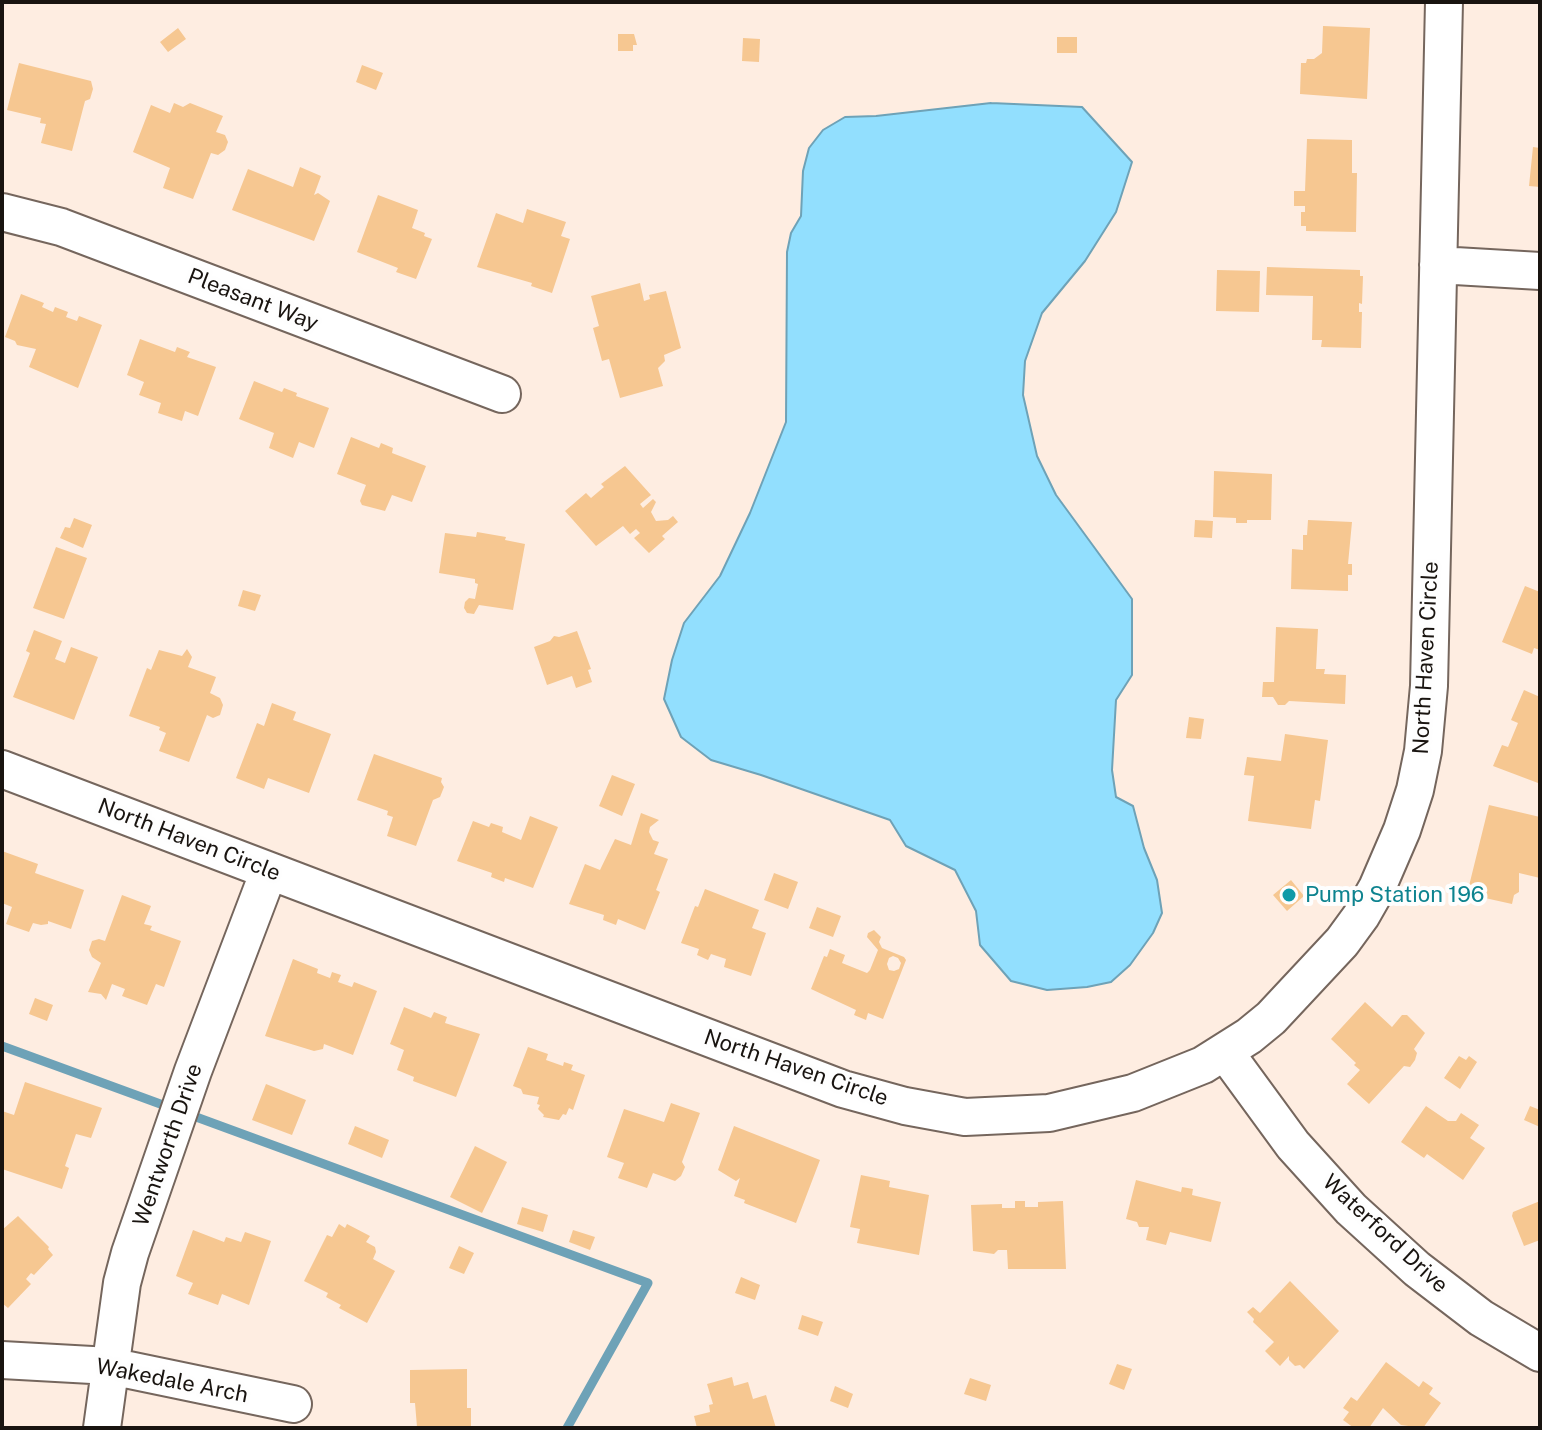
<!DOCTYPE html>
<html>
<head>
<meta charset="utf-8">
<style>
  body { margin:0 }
  #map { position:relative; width:1542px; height:1430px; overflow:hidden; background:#feede1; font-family:"Public Sans",sans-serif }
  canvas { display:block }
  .frame { position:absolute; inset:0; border:4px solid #191410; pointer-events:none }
</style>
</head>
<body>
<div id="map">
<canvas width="1542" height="1430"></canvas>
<div class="frame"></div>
</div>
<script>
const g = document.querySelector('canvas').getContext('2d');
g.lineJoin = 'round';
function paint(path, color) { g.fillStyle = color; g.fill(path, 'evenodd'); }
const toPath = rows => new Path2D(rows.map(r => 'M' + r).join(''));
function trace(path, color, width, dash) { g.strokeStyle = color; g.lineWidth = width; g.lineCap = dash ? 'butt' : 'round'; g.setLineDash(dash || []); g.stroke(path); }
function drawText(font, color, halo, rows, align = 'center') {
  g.font = font + ' "Public Sans",sans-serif'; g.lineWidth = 8; g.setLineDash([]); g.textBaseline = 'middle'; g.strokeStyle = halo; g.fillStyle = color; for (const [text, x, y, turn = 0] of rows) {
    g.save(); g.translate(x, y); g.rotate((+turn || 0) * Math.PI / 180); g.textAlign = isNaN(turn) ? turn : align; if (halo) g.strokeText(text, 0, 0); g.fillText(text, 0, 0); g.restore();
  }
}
const water = toPath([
  [991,103,1082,107,1132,162,1116,212,1085,261,1042,313,1025,361,1023,395,1037,456,1056,495,1132,599,1132,675,1116,700,1112,770,1116,797,1133,806,1144,848,1157,880,1162,913,1153,933,1130,965,1111,982,1087,987,1047,990,1011,981,980,945,976,911,955,870,906,846,890,820,761,775,711,760,681,737,664,699,672,660,684,623,720,576,750,513,786,422,787,252,791,233,801,216,803,171,809,148,823,130,845,117,876,116,991,103]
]);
const stream = toPath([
  [2,1046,174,1109],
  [188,1114,648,1283,567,1428]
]);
const building = toPath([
  [1323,26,1370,28,1367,99,1300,94,1301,63,1306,63,1307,59,1314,59,1322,53],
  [178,28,186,39,168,52,160,42],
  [618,34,634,34,637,45,633,45,633,51,618,51],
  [1057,37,1077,37,1077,53,1057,53],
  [743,38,760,39,759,62,742,61],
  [19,63,91,81,93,89,90,99,85,101,72,151,41,143,46,124,40,123,41,118,7,110],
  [362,65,383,73,376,90,356,82],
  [174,103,183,107,190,103,223,116,216,132,225,135,228,142,225,150,218,155,211,153,193,199,163,188,170,168,133,152,151,105,170,113],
  [1307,139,1352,140,1352,173,1357,173,1356,232,1306,231,1306,226,1301,226,1301,212,1305,212,1305,206,1294,206,1294,191,1305,191],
  [1533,147,1540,148,1540,187,1529,186],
  [300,167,321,176,314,195,318,193,330,201,314,241,232,210,248,169,293,187],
  [378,195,418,210,412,228,425,233,424,236,432,239,416,279,396,272,398,268,357,252],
  [527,209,566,222,561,236,570,239,552,293,531,286,532,283,477,267,496,213,523,223],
  [1267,267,1360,270,1360,276,1363,276,1362,304,1359,303,1359,312,1362,312,1361,348,1321,347,1322,340,1312,340,1313,296,1266,295],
  [1217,270,1260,271,1259,312,1216,311],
  [640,283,644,301,650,299,649,295,666,291,681,348,664,355,665,361,658,368,663,386,620,398,609,359,602,361,593,328,599,326,591,296],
  [21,294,44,303,42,307,53,312,55,307,68,312,66,317,77,321,79,316,102,325,78,388,29,367,36,349,17,345,15,341,5,337],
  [140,339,175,352,177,347,190,352,187,357,216,367,198,416,185,411,182,421,158,413,161,403,139,395,144,382,127,375],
  [254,381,282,392,284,388,297,393,296,396,329,408,314,448,299,442,293,458,269,448,274,433,239,419],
  [351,437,379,448,381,443,393,448,392,453,426,466,412,502,392,495,385,511,362,505,360,501,366,485,337,474],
  [625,466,651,495,640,504,643,508,653,499,656,502,651,512,656,521,668,520,673,516,678,522,662,536,665,539,649,553,634,538,640,533,636,529,630,534,623,526,596,546,565,511,586,493,591,498,604,487,601,484],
  [1214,471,1272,474,1271,520,1247,520,1247,523,1236,523,1236,518,1213,517],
  [74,518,92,525,83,548,60,538,65,527,70,528],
  [1195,520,1213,521,1212,538,1194,537],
  [1308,520,1352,522,1348,564,1352,564,1352,575,1348,575,1348,591,1291,589,1292,549,1303,550,1303,535,1307,535],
  [477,532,506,537,505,540,525,544,513,610,479,605,474,614,467,613,464,608,465,602,469,598,475,599,478,584,475,583,475,579,439,573,445,533,476,537],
  [56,547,87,558,64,619,33,608],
  [1525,586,1540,592,1540,650,1534,648,1532,654,1502,642],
  [243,590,261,595,255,611,238,606],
  [1276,627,1318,629,1316,669,1325,669,1324,674,1346,675,1345,704,1289,701,1285,705,1278,705,1273,697,1262,697,1263,682,1274,682],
  [34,630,62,641,55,659,65,663,71,647,98,657,74,720,13,697,30,653,26,651],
  [577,631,591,669,588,670,592,682,576,688,572,676,547,685,534,647,550,641,554,636,559,637],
  [187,649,192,657,188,667,216,677,210,693,220,698,223,705,220,715,213,718,207,715,189,762,159,751,166,733,159,730,160,727,129,716,147,668,151,670,159,650,182,656],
  [1524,690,1540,697,1540,777,1538,783,1493,766,1502,745,1508,747,1518,723,1511,720],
  [272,703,296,712,293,720,331,734,309,793,268,778,264,789,236,778,257,723,264,726],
  [1189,717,1204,719,1201,739,1186,738],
  [1285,734,1328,740,1320,801,1315,800,1311,829,1248,821,1254,776,1244,775,1247,757,1281,761],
  [374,754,442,778,441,782,444,787,440,797,433,800,416,846,387,836,393,817,387,815,388,811,357,800],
  [612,775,635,784,622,816,599,806],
  [1489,805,1540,817,1540,878,1519,873,1519,892,1514,895,1512,904,1467,894],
  [641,813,659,820,650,827,649,832,653,840,659,842,654,854,668,859,656,890,660,892,645,930,618,919,616,925,603,920,604,915,569,904,585,864,600,870,615,839,631,845],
  [530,816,558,827,533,888,505,878,504,882,491,877,492,873,457,861,473,821,489,827,491,823,503,827,502,832,521,840],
  [2,851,38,864,35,873,84,890,71,929,48,921,48,924,41,925,33,923,29,932,6,924,12,907,2,903],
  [774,873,798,882,788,909,764,900],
  [1291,880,1304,896,1287,911,1273,895],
  [705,889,759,910,752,928,766,933,751,976,724,967,726,959,711,954,708,960,697,955,699,949,681,943,695,906,698,907],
  [122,895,151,906,144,924,152,926,150,930,181,941,164,987,156,984,147,1005,122,996,125,989,112,984,106,1000,101,994,88,992,101,963,92,957,89,950,92,941,99,939,105,941],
  [817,907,841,916,833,937,809,928],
  [874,930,881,937,879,942,882,948,904,957,906,960,883,1019,868,1013,866,1020,854,1015,856,1010,811,989,824,956,827,957,830,949,845,955,842,963,867,973,870,970,878,950,867,937,868,933],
  [893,956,898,958,901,963,899,969,894,971,889,970,887,964,889,958],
  [293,959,318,969,317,973,330,978,332,972,341,975,338,982,352,987,354,982,377,991,353,1055,324,1044,323,1049,314,1051,265,1036],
  [35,998,53,1005,47,1021,29,1014],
  [1365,1002,1392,1027,1402,1015,1407,1015,1425,1033,1414,1049,1417,1053,1415,1060,1410,1067,1404,1066,1369,1104,1347,1084,1360,1070,1354,1065,1356,1063,1331,1039],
  [404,1007,431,1018,434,1012,447,1017,445,1023,480,1034,456,1097,413,1081,414,1077,397,1070,404,1050,390,1044],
  [528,1047,548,1054,546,1060,563,1066,564,1062,573,1065,571,1070,585,1075,573,1110,569,1108,566,1115,563,1114,559,1120,543,1117,544,1115,538,1109,540,1105,537,1104,539,1097,523,1094,521,1089,513,1086],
  [1459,1056,1466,1060,1469,1056,1477,1062,1460,1089,1444,1078],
  [25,1082,102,1108,91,1138,76,1134,65,1166,69,1168,62,1189,2,1169,2,1111,14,1115],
  [266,1084,306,1100,292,1135,252,1120],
  [671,1103,700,1113,682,1162,685,1167,681,1176,675,1181,653,1173,647,1188,618,1178,624,1163,607,1157,624,1109,664,1122],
  [1426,1106,1448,1121,1456,1121,1461,1113,1479,1125,1470,1138,1485,1148,1463,1180,1427,1154,1424,1158,1401,1142],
  [1530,1106,1540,1110,1540,1127,1524,1120],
  [355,1126,389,1140,382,1158,348,1144],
  [734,1126,820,1160,796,1223,744,1203,745,1200,734,1196,740,1178,736,1181,718,1170],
  [475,1146,507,1162,482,1213,450,1197],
  [861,1175,890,1181,889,1187,929,1195,919,1255,857,1243,860,1229,850,1227],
  [1136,1180,1181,1192,1182,1187,1193,1189,1192,1195,1221,1202,1211,1242,1170,1232,1166,1245,1146,1240,1149,1227,1139,1227,1137,1222,1126,1219],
  [1015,1201,1025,1201,1025,1207,1038,1207,1038,1202,1063,1201,1066,1269,1008,1269,1007,1250,998,1250,994,1254,973,1251,971,1205,1002,1204,1002,1208,1015,1208],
  [1540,1201,1540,1240,1524,1246,1512,1216,1513,1212],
  [522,1207,548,1215,543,1232,517,1224],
  [18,1216,49,1247,48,1249,53,1255,34,1275,31,1273,26,1279,31,1284,8,1308,2,1303,2,1230],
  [339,1224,345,1228,347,1224,370,1236,366,1242,375,1247,376,1252,373,1259,395,1271,367,1323,339,1308,341,1305,326,1297,328,1293,304,1281,327,1235,332,1237],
  [193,1230,224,1242,226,1237,241,1242,245,1232,271,1241,249,1305,222,1294,218,1305,188,1294,193,1283,176,1276],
  [573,1230,595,1237,590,1250,569,1242],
  [459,1246,474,1253,464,1274,449,1268],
  [741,1277,760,1285,755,1300,735,1293],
  [1290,1281,1339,1331,1304,1369,1300,1365,1295,1366,1289,1360,1289,1356,1280,1366,1265,1351,1274,1342,1253,1322,1254,1319,1247,1312,1253,1307,1260,1313],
  [802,1315,823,1322,818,1336,798,1329],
  [1386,1362,1419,1387,1423,1381,1433,1388,1429,1394,1441,1403,1423,1428,1401,1425,1383,1408,1369,1428,1354,1428,1343,1420,1349,1412,1343,1408,1351,1397,1357,1401],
  [1117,1364,1132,1369,1124,1390,1109,1384],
  [467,1369,467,1408,471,1408,471,1428,417,1427,415,1403,410,1403,410,1370],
  [732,1377,734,1386,748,1382,753,1399,766,1395,776,1428,697,1428,694,1416,710,1412,709,1405,713,1404,707,1384],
  [970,1378,991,1385,986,1401,964,1394],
  [835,1386,853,1394,848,1408,830,1401]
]);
const minor = toPath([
  [2,212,61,227,502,394],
  [1438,265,1540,271],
  [2,769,843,1089,905,1106,965,1117,1049,1113,1133,1093,1203,1065,1249,1036,1271,1018,1342,942,1361,916,1377,888,1402,830,1415,790,1423,751,1429,686,1444,2],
  [1225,1052,1293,1145,1351,1209,1417,1269,1481,1318,1540,1353],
  [2,1360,110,1366,293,1404],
  [102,1428,122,1283,130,1253,193,1071,269,871]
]);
const markers = [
  [1289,895,8,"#0f9aa8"]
];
const streetNames = [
  ["Pleasant Way",253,300,21],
  ["North Haven Circle",1426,658,-87],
  ["North Haven Circle",189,840,21],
  ["North Haven Circle",796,1068,19],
  ["Wentworth Drive",168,1145,-71],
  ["Waterford Drive",1385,1234,43],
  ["Wakedale Arch",172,1381,11]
];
const cultureNames = [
  ["Pump Station 196",1305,895]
];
paint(water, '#92dffe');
trace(water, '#6ea2b7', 2);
trace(stream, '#6ea2b7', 9);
paint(building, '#f6c791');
trace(minor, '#75665d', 40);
trace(minor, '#fff', 36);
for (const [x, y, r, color] of markers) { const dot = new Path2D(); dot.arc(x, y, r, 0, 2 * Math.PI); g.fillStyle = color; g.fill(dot); trace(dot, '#fefefe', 3); }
drawText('22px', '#191410', '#fefefe', streetNames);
drawText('22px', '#0d838f', '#fefefe', cultureNames, 'left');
</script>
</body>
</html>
